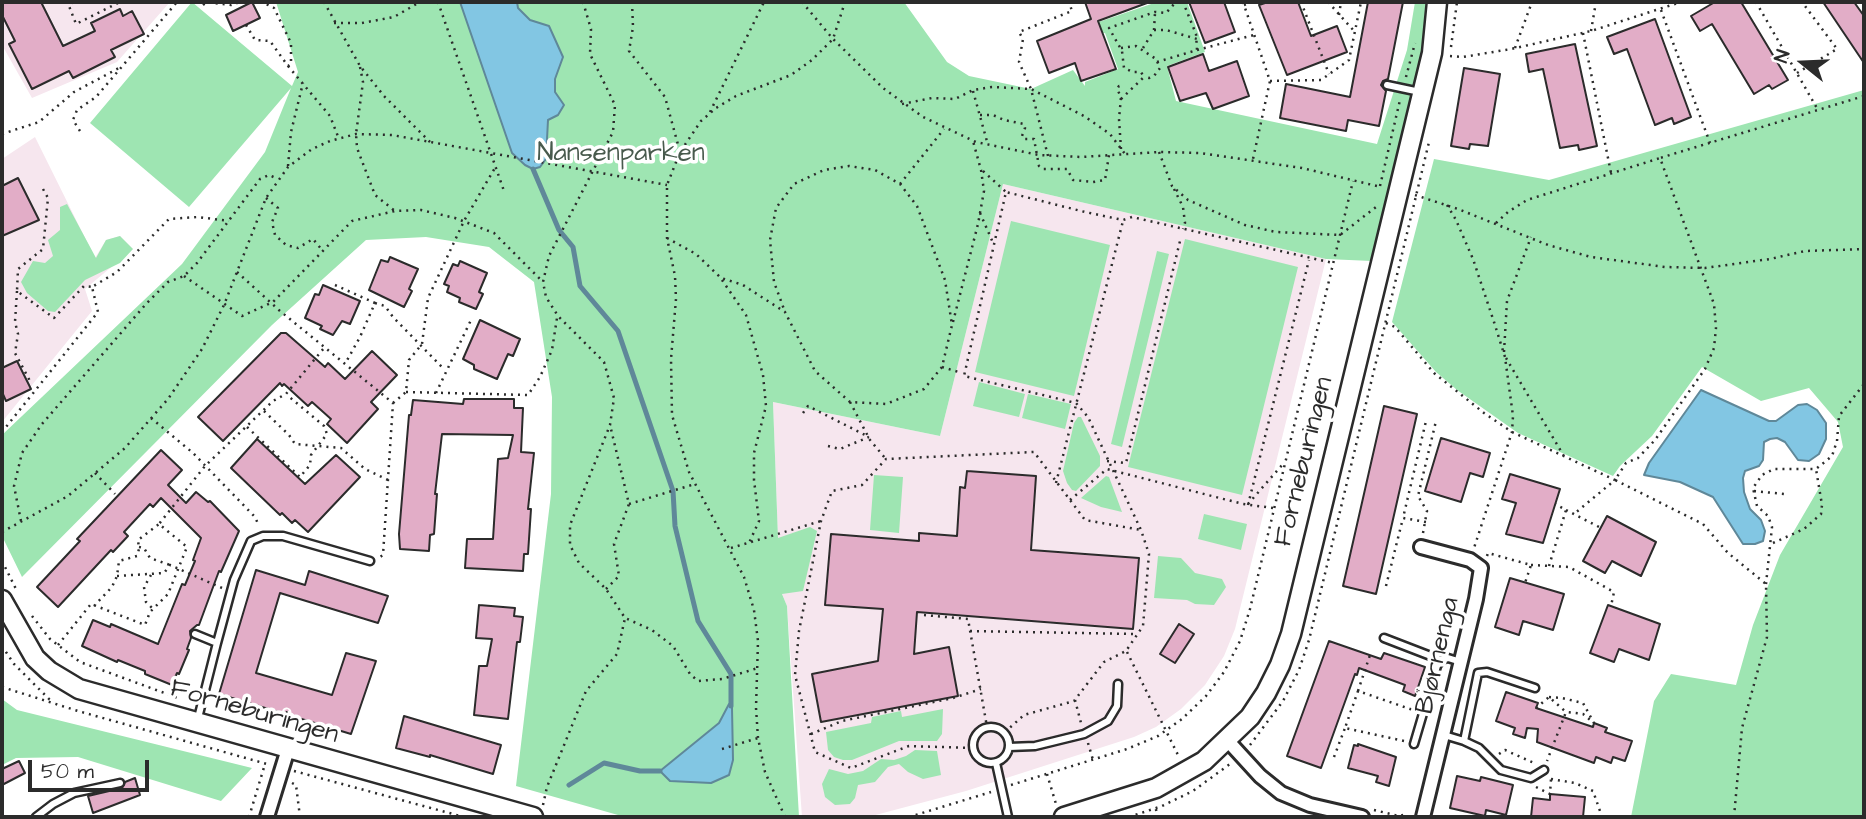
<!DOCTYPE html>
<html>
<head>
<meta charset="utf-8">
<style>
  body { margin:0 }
  #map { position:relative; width:1866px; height:819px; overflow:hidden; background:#fff; font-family:"Architects Daughter",sans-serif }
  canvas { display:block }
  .frame { position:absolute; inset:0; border:4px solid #2b2b2b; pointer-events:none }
  .north { position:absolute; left:1768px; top:28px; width:70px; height:70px; -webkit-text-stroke:5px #fff; paint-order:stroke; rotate:288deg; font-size:19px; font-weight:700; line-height:28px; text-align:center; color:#2b2b2b }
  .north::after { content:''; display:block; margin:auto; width:24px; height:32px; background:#2b2b2b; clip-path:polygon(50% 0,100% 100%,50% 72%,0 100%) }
  .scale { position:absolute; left:28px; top:760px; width:121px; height:32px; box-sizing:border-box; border:4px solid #2b2b2b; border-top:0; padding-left:9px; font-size:21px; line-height:24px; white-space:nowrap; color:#2b2b2b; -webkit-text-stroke:5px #fff; paint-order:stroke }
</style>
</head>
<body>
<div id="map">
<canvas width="1866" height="819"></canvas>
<div class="frame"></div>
<div class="north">N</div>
<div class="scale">50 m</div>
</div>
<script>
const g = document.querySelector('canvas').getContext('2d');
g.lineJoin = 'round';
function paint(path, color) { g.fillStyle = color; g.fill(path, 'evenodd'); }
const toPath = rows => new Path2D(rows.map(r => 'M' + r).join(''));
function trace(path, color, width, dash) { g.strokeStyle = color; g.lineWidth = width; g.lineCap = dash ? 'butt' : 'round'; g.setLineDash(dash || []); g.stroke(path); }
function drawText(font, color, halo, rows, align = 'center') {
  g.font = font + ' "Architects Daughter",sans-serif'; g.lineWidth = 7; g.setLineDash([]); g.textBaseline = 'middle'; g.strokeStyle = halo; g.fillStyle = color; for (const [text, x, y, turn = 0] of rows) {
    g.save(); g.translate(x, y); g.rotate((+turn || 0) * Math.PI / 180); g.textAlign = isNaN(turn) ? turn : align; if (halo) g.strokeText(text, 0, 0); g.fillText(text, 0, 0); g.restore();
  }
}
const built = toPath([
  [2,2,170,2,117,62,32,98,2,45],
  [35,137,95,258,106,240,120,236,133,249,85,289,92,311,2,422,2,159],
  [1003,184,1326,259,1235,629,1224,656,1205,685,1181,709,1156,727,1134,737,966,791,868,817,802,817,787,606,782,594,778,539,773,402,940,436]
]);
const green = toPath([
  [192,2,292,86,298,72,276,2,904,2,947,62,969,76,1031,89,1073,70,1085,86,1085,82,1118,69,1105,33,1096,34,1093,24,1157,2,1187,2,1205,52,1167,66,1176,101,1377,144,1407,50,1415,2,1429,2,1429,6,1423,48,1372,261,1326,259,1003,184,940,436,773,402,778,538,810,527,817,531,803,591,782,594,787,606,799,817,625,817,516,786,551,494,552,397,534,282,489,247,426,237,366,240,272,325,22,577,2,536,2,435,182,264,265,152,291,88,189,207,90,123],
  [1864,90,1864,817,1631,817,1654,701,1671,674,1736,685,1753,625,1780,555,1843,447,1838,422,1809,388,1761,401,1702,367,1652,436,1620,466,1613,476,1518,433,1457,390,1436,372,1392,322,1434,159,1549,180],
  [67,204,96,258,106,240,120,236,133,249,120,263,85,280,55,312,48,311,27,293,21,282,33,261,45,263,53,256,48,240,60,230,60,207],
  [1011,221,1110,245,1074,396,975,372],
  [1185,239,1298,267,1242,495,1128,467],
  [1157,251,1169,254,1122,447,1111,444],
  [979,382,1025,394,1019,417,973,406],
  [1028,394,1071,404,1065,429,1022,418],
  [1078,417,1081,417,1100,456,1100,466,1076,491,1072,490,1067,483,1063,471,1074,423],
  [874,475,903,477,899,533,870,530],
  [1106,476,1109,477,1122,512,1101,507,1081,498],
  [1204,514,1247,524,1241,550,1198,539],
  [1158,556,1181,558,1195,573,1222,579,1226,587,1214,605,1195,604,1187,600,1154,598],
  [2,699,17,710,252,768,221,801,78,757,16,758,2,765],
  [943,709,942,734,937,741,899,741,852,760,843,760,834,757,828,750,826,732,871,723,872,717,901,711,902,717],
  [915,750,937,751,941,775,923,779,908,772,899,764,888,767,875,782,858,785,855,798,850,804,835,805,825,797,822,784,829,769,848,774,863,771,881,759,894,760,906,756]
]);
const water = toPath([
  [460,2,517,2,518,8,530,20,549,26,563,57,555,79,555,92,564,105,558,115,548,120,546,159,540,167,533,169,525,165,512,153,460,2],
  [1701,390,1769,421,1776,421,1798,405,1807,404,1817,410,1826,423,1826,439,1819,454,1809,461,1798,460,1785,442,1777,438,1770,439,1764,442,1763,460,1759,466,1745,471,1743,478,1744,492,1750,509,1761,520,1765,531,1763,541,1755,544,1743,544,1713,497,1680,482,1644,475,1649,463,1701,390],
  [729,704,732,708,733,760,729,775,711,783,670,781,660,771,719,723,729,704]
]);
const stream = toPath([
  [533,169,559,230,573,247,580,286,618,331,673,491,675,526,698,621,731,674,731,706],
  [569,785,604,763,640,771,660,771]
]);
const building = toPath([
  [2,2,41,2,63,46,95,31,91,23,120,9,123,16,132,11,144,34,111,50,115,57,73,78,69,71,32,89,9,44,15,41,2,15,2,2],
  [252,2,260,18,233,31,226,15,252,2],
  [1085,2,1147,3,1098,21,1116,69,1081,81,1075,63,1049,73,1037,41,1091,19,1085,2],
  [1189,2,1224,2,1235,32,1205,43,1189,2],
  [1268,2,1298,2,1311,36,1337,26,1347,52,1287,75,1259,5,1268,2],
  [1368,2,1403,2,1388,79,1383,81,1381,85,1386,91,1379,126,1348,120,1346,131,1280,118,1286,84,1350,97,1368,2],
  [1715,2,1741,2,1788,80,1772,89,1769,85,1754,94,1712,24,1700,31,1691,16,1715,2],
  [1823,2,1854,2,1864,16,1864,63,1823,2],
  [1655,19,1691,117,1674,124,1672,118,1655,125,1627,49,1614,54,1607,37,1655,19],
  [1575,44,1597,146,1579,150,1578,145,1560,148,1543,69,1529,72,1526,54,1575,44],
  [1203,54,1209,71,1237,61,1249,96,1213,109,1206,93,1180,101,1168,67,1203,54],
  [1464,68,1500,74,1488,146,1470,144,1469,149,1451,146,1464,68],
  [18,178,39,220,2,236,2,186,18,178],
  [390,257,418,269,409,289,412,291,404,307,369,290,381,260,388,262,390,257],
  [460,261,487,273,479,292,483,294,476,309,459,302,460,298,447,292,449,286,444,284,453,264,458,266,460,261],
  [323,285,360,301,350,324,342,321,333,335,320,329,322,326,305,318,315,294,319,295,323,285],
  [480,320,520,339,513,356,508,354,497,379,474,369,474,365,463,359,480,320],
  [281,333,286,333,325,367,328,363,345,379,372,351,397,375,371,402,378,409,347,443,327,424,331,419,312,402,308,406,284,384,282,386,280,383,223,441,198,417,281,333],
  [17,361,31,389,6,401,2,392,2,368,17,361],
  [464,399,514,399,514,408,523,408,521,452,534,453,528,509,531,509,528,554,524,554,523,571,465,568,467,539,493,539,498,459,508,458,513,435,442,434,435,494,437,494,434,534,430,535,429,551,400,549,399,534,409,415,411,415,413,400,463,404,464,399],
  [1384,406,1417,414,1376,594,1343,586,1384,406],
  [1441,438,1490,453,1483,477,1470,473,1461,502,1425,491,1441,438],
  [257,439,305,484,336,455,360,477,308,532,295,520,292,523,282,513,280,515,231,468,257,439],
  [161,450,182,470,168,485,186,503,196,492,208,502,210,501,239,531,221,572,219,571,199,625,197,625,190,631,191,638,187,649,189,650,179,674,177,673,172,685,145,674,145,671,118,660,117,662,82,646,93,620,110,627,111,624,158,644,182,584,185,585,195,561,193,560,201,538,161,498,153,507,150,504,124,532,128,536,113,552,111,550,58,607,37,587,80,541,77,539,161,450],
  [967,471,1036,476,1031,550,1139,558,1133,629,917,612,914,654,949,647,958,696,821,722,812,674,878,661,883,609,825,605,831,534,919,541,919,533,957,536,960,487,965,488,967,471],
  [1510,474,1560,489,1543,543,1506,534,1516,503,1502,499,1510,474],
  [1607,516,1656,542,1641,576,1612,561,1605,573,1583,561,1607,516],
  [256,570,305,585,309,571,388,596,378,623,280,593,256,673,332,695,346,653,376,661,351,734,219,694,256,570],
  [1510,578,1564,594,1553,630,1523,621,1519,635,1495,627,1510,578],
  [479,605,515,608,514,616,523,617,520,642,517,642,508,719,474,715,479,666,487,666,492,639,476,638,479,605],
  [1608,605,1660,624,1649,660,1619,649,1614,662,1590,653,1608,605],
  [1179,624,1194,634,1175,663,1160,654,1179,624],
  [1329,641,1381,659,1384,653,1425,667,1415,696,1403,691,1405,685,1359,668,1357,675,1355,674,1321,768,1287,756,1329,641],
  [1506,692,1538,703,1536,708,1593,727,1594,723,1607,728,1605,732,1632,741,1625,761,1613,757,1611,763,1596,757,1594,763,1537,742,1538,729,1527,728,1525,738,1513,734,1515,728,1496,721,1506,692],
  [404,716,501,745,493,774,430,755,430,757,396,748,404,716],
  [1358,744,1396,757,1389,786,1376,782,1378,776,1348,768,1354,745,1358,746,1358,744],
  [19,761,25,773,2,785,2,769,19,761],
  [1457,776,1480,781,1481,777,1513,785,1506,815,1486,810,1485,816,1450,808,1457,776],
  [135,778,140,795,93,813,88,796,122,788,125,782,135,778],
  [1550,794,1585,797,1583,817,1531,817,1533,798,1550,800,1550,794]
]);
const path = toPath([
  [73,2,69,6,76,24,120,2],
  [324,2,360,66,384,96,430,142],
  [438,2,504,191],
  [583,2,591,29,590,54,615,105,613,132,549,256,543,282,546,297,558,316,604,362,614,398,610,425,570,525,570,545,579,563,606,589,625,618,652,630,673,646,690,674,698,681,722,679,758,668],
  [632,2,633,27,629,51,665,97,680,152],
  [802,2,833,39,883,88,923,117,976,142,1039,155,1081,157,1159,152,1200,153,1302,168,1381,187],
  [1243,2,1270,81,1253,159],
  [1301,2,1329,74],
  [1328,2,1355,32],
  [1756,2,1818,110],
  [203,5,206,2,231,5,240,2],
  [1244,5,1253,2],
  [1661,10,1710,143],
  [1339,15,1341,2],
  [334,23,362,23,394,17,420,2],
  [246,25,255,40,270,41,288,66,291,64,291,43,274,8,262,2],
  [1154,30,1166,30,1197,39],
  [1591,31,1596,2],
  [1583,33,1611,173],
  [1451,47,1457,2],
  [1121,48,1136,46,1156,59,1160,68,1154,76,1149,78,1144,77],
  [1143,48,1154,30,1155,13],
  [1515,48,1532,2],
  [1197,50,1254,35],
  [1450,56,1463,57,1511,49,1591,31,1681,2],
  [1157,62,1197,50,1196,34,1183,2],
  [288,66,330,116,339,139],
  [360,67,363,82,356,134,357,148,375,195,395,211],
  [1797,73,1837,49,1802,2],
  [1406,77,1415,43],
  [1270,81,1321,80,1349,60,1361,2],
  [973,91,988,145],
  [1121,99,1144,77,1141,72,1133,72,1124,68,1122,51,1109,28,1155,12,1166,13,1176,2],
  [902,104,932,98,955,99,973,90,992,87,1031,89,1084,116,1110,134,1125,154],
  [710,112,764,2],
  [980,115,993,115,1004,120,1024,124,1025,128,1022,136,1024,139,1034,139,1039,166,1043,169,1067,169,1073,180,1093,182,1105,180,1109,155],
  [80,131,73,120,77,110,96,97,177,2],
  [2,134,39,122,74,92,119,68],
  [1121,149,1119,119,1121,97,1117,89,1119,86,1122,86],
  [1159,152,1172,186,1188,200,1245,225,1276,232,1340,235,1376,207],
  [1048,156,1031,89,1019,62,1023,39,1019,32,1072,11,1069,2],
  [288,166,291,132,303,83],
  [983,171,1006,192],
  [900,184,944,129],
  [1380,186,1400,100],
  [43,189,48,198,43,249,18,269,17,291,54,318,84,286,92,287],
  [1174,189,1183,207,1185,223,1183,229],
  [1415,195,1458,209,1548,245,1591,257,1665,267,1705,268,1770,259,1805,251,1864,249],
  [266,198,278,208,272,222,275,235,286,245,298,248,313,239,322,250],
  [1447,205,1456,220,1473,259,1494,322,1505,357,1513,416,1512,432,1474,548],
  [980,213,994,245],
  [1496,223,1508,212,1527,200,1660,158],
  [667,238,696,254,721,278,743,285,785,312,815,371,850,402,886,404,924,389,942,367,952,325,945,280,917,206,900,184,875,170,849,166,824,170,794,184,776,208,770,240,774,282,785,312],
  [237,272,280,311,393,403,383,555,380,557],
  [184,276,242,316,273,302,352,221,395,211,421,210,455,218,494,233,543,282],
  [722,280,746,315,763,375,766,406,754,453,754,480,759,521,749,543],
  [335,285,375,303,360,337,345,364],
  [17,291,15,322,18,334,15,353,30,381],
  [375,303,385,306,393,317,442,367],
  [953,322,978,224,984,191,981,170,973,141],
  [1386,323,1395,327,1434,373,1484,413,1512,432,1615,480,1574,514],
  [1504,352,1507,301,1531,237],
  [1506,358,1565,458],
  [942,367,962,373],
  [406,392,528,395,540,377,552,350,557,318],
  [436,393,471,320],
  [850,402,870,440,885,458],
  [393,403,406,392,409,360,422,344,428,298,464,221,496,166],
  [264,411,289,435,295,444,341,448,365,469,388,480],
  [803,413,808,406,869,437],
  [151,418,193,453,255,517,259,526],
  [247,427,300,477,310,465,311,455,327,434,324,426,287,395],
  [2,432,98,312,92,287,117,272,169,219,198,217,229,221],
  [828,446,840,449,869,437],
  [1107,461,1126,463,1181,237],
  [95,473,115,494],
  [1056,483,1123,221],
  [1754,491,1784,494],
  [1070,500,1107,469,1243,504,1273,508],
  [629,504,695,484],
  [1248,504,1283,464],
  [1248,505,1309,260],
  [1566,510,1601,528],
  [21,521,14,486,22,453,42,424,146,304,168,282,184,276,197,263,260,179,269,175,278,179],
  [1426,522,1403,518,1426,421],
  [2,532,68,496,125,448,168,399,202,349,224,305,266,198,288,167,312,149,330,141,356,134,392,135,667,185],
  [1423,533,1427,511,1418,496,1436,421],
  [1773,543,1804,529,1821,514,1822,505,1816,469],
  [139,547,144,548,150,558,170,565],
  [731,548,821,521],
  [1487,556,1488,553,1531,565,1525,583],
  [2,561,16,589],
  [1531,565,1569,567,1614,592,1611,606],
  [1549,566,1566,510,1555,504],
  [151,575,144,587,146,602,153,609],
  [117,576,164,573,170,565,222,588],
  [1766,584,1772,527,1768,516,1757,506,1753,488,1762,475,1774,469,1816,469,1832,456,1837,441,1839,416,1864,384],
  [1386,586,1403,518],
  [606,589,619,576,614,544,629,504,610,425],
  [94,606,112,587,117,576,119,561,137,556,139,549,138,540,159,524],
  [924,615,968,619,987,727],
  [32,616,50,639,80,662,178,698],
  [970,631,1137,634],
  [58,645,91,604,145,625,150,612,168,594,187,547,159,524,205,466,273,401,286,394,324,348],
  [2,646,14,664,50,700],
  [1127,652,1178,755],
  [2,687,78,711,267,764],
  [1358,691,1371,652],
  [1549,697,1562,698,1583,703,1594,723,1583,714,1567,712],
  [1075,700,1081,723],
  [1536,708,1549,697,1566,712,1547,761],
  [1005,732,1024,715,1074,701,1104,662,1126,651,1143,626,1149,554,1141,530,1088,417,1076,403,964,376,1006,192,1085,212,1123,220,1132,217,1333,263],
  [811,734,842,721,953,698,981,689],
  [1404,741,1345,728,1358,691,1413,710],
  [1088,743,1093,760],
  [1250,745,1283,701,1299,670,1309,640,1429,142],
  [972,748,909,746,851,768,815,752,795,675,799,631,821,521,832,491,862,485,886,459,1034,452,1085,520,1141,530],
  [722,749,758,738],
  [1499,754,1505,750,1534,763],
  [1334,757,1345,728],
  [294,771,464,817],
  [1047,774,1056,804],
  [1551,779,1575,783,1593,791,1600,811],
  [292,783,296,785,300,817],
  [1011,785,1127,749,1158,736,1182,719,1206,696,1224,672,1240,641,1250,609,1353,181],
  [1536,787,1550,794,1551,779],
  [543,805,547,787,586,691,617,654,625,618],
  [1156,809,1157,817],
  [1374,810,1399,816,1408,814],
  [249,817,265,764],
  [785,817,765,772,758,738,756,708,758,641,754,610,744,577,689,472,672,415,671,359,676,299,675,276,667,238,667,185,680,152,701,121,716,108,736,96,791,75,812,60,833,39,845,2],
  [909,817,991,792],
  [1129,817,1162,806,1193,791,1230,764],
  [1734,817,1742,728,1767,637,1766,584,1728,553,1703,524,1615,480,1626,463,1638,458,1655,440,1705,369,1714,348,1716,328,1714,304,1660,158,1864,96]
]);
const lane = toPath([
  [1387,85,1420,92],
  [195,634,217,643,197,722],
  [1384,638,1441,660],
  [217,643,234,580,251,541,263,536,283,536,370,561],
  '973 745a18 18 0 1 1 36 0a18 18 0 1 1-36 0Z',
  [1444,735,1464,741,1479,748,1501,770,1531,778,1544,770],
  [1464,741,1478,673,1487,672,1535,688],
  [1414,744,1437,666,1441,660,1448,658,1461,662],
  [1009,747,1035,746,1084,734,1108,721,1117,706,1118,684],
  [996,763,1008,817],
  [36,817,53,804,74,793,120,783]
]);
const street = toPath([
  [1421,547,1470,560,1481,568,1476,599,1423,817],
  [1228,741,1260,776,1281,793,1310,805,1362,817],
  [267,817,288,749]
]);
const secondary = toPath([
  [2,600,35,658,49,671,79,689,533,817],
  [1064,817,1156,788,1204,761,1250,717,1266,693,1280,665,1291,634,1432,53,1437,2]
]);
const parkNames = [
  ["Nansenparken",621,155]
];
const streetNames = [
  ["Forneburingen",1305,462,-76],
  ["Bjørnenga",1439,656,-77],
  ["Forneburingen",254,713,16]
];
paint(built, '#f6e6ee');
paint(green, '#9ee5b2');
paint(water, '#82c6e3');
trace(water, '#5f8899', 2);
trace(stream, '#5f8899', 5);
paint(building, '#e2adc7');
trace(building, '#2b2b2b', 2);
trace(lane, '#2b2b2b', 11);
trace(street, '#2b2b2b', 18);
trace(secondary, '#2b2b2b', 23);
trace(path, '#2b2b2b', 2.5, [2, 5]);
trace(lane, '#fff', 6);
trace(street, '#fff', 12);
trace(secondary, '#fff', 18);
drawText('26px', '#485a4d', '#fff', parkNames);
drawText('26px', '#2b2b2b', '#fff', streetNames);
</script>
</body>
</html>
